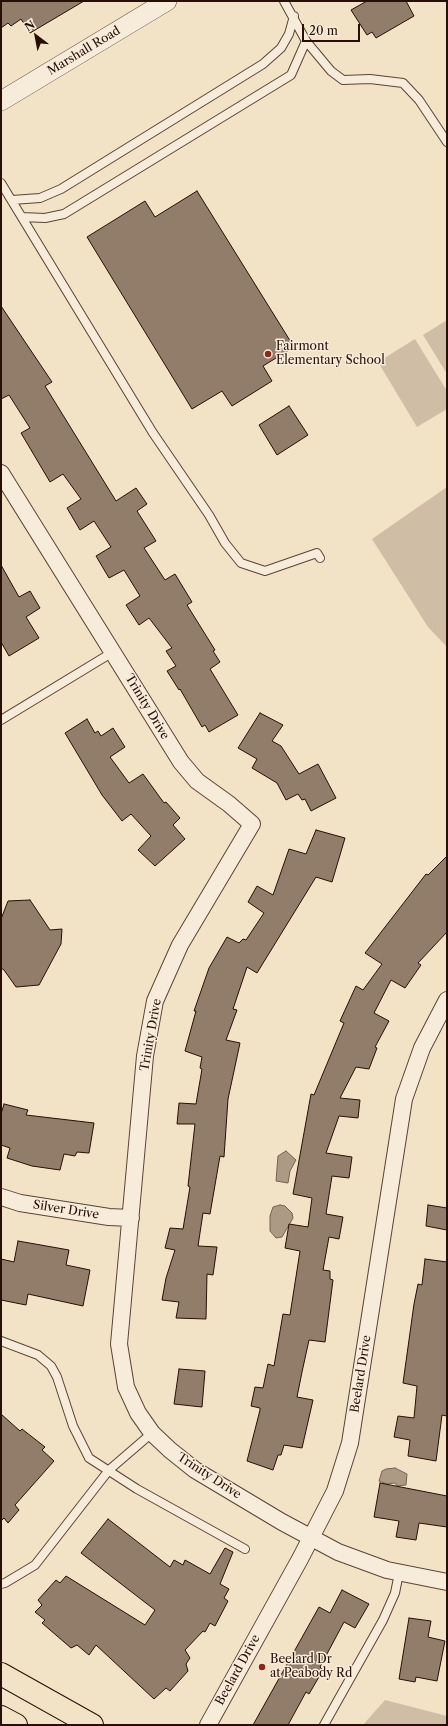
<!DOCTYPE html>
<html>
<head>
<meta charset="utf-8">
<style>
  body { margin:0 }
  #map { position:relative; width:448px; height:1726px; overflow:hidden; background:#f2e2c6; font-family:"Libre Caslon Text",serif }
  canvas { display:block }
  .frame { position:absolute; inset:0; border:2px solid #270f05; pointer-events:none }
  .north { position:absolute; left:16px; top:16px; width:40px; height:40px; -webkit-text-stroke:3px #f7ecda; paint-order:stroke; rotate:328deg; font-size:11px; font-weight:700; line-height:16px; text-align:center; color:#270f05 }
  .north::after { content:''; display:block; margin:auto; width:14px; height:18px; background:#270f05; clip-path:polygon(50% 0,100% 100%,50% 72%,0 100%) }
  .scale { position:absolute; left:302px; top:24px; width:58px; height:18px; box-sizing:border-box; border:2px solid #270f05; border-top:0; padding-left:5px; font-size:12px; line-height:14px; white-space:nowrap; color:#270f05; -webkit-text-stroke:3px #f7ecda; paint-order:stroke }
</style>
</head>
<body>
<div id="map">
<canvas width="448" height="1726"></canvas>
<div class="frame"></div>
<div class="north">N</div>
<div class="scale">20 m</div>
</div>
<script>
const g = document.querySelector('canvas').getContext('2d');
g.lineJoin = 'round';
function paint(path, color) { g.fillStyle = color; g.fill(path, 'evenodd'); }
const toPath = rows => new Path2D(rows.map(r => 'M' + r).join(''));
function trace(path, color, width, dash) { g.strokeStyle = color; g.lineWidth = width; g.lineCap = dash ? 'butt' : 'round'; g.setLineDash(dash || []); g.stroke(path); }
function drawText(font, color, halo, rows, align = 'center') {
  g.font = font + ' "Libre Caslon Text",serif'; g.lineWidth = 3; g.setLineDash([]); g.textBaseline = 'middle'; g.strokeStyle = halo; g.fillStyle = color; for (const [text, x, y, turn = 0] of rows) {
    g.save(); g.translate(x, y); g.rotate((+turn || 0) * Math.PI / 180); g.textAlign = isNaN(turn) ? turn : align; if (halo) g.strokeText(text, 0, 0); g.fillText(text, 0, 0); g.restore();
  }
}
const green = toPath([
  [447,320,447,374,423,335],
  [415,339,447,391,447,409,417,427,378,362],
  [447,487,447,647,428,627,372,539],
  [385,1700,447,1716,447,1725,363,1725]
]);
const water = toPath([
  [286,1151,296,1160,290,1171,288,1183,276,1181,278,1156,286,1151],
  [280,1205,285,1206,292,1213,293,1218,282,1237,276,1238,270,1231,270,1216,273,1207,280,1205],
  [395,1468,407,1474,406,1485,397,1486,395,1483,387,1484,379,1481,382,1471,386,1469,395,1468]
]);
const building = toPath([
  [1,1,84,1,30,33,21,19,11,26,8,23,1,28,1,1],
  [367,1,406,1,414,16,376,38,372,32,367,35,351,10,367,1],
  [197,191,294,347,263,366,272,381,232,406,222,391,192,409,87,237,145,201,155,217,197,191],
  [1,306,52,382,45,386,116,501,136,488,147,504,137,511,156,541,144,548,165,580,175,574,192,602,187,605,215,650,213,651,220,662,210,669,238,715,209,732,205,725,202,727,180,689,179,690,167,671,176,666,166,651,172,648,149,618,139,625,126,605,140,596,124,570,109,578,96,556,111,547,94,521,80,530,67,508,81,499,63,474,50,482,21,433,30,428,9,395,1,399,1,306],
  [289,406,308,435,277,455,259,425,289,406],
  [1,565,19,597,30,591,40,608,26,617,39,638,9,656,1,642,1,565],
  [260,713,283,725,272,741,281,746,299,774,318,764,336,798,311,811,305,799,302,800,298,794,286,800,277,783,252,768,257,759,238,748,260,713],
  [87,719,95,733,98,731,101,736,113,728,125,747,110,757,129,783,143,774,164,803,166,802,180,818,173,825,185,839,155,866,138,850,151,836,131,814,122,821,102,795,65,733,87,719],
  [316,830,345,838,332,882,316,877,257,973,247,967,233,1009,237,1010,226,1040,240,1043,228,1099,224,1157,220,1156,210,1214,203,1213,198,1246,217,1247,213,1275,207,1274,206,1319,176,1318,179,1302,162,1300,166,1278,175,1250,165,1248,170,1228,183,1229,190,1187,188,1186,195,1124,177,1124,179,1103,196,1104,202,1069,200,1068,202,1057,185,1051,196,1011,194,1011,209,968,227,937,239,943,243,939,246,940,264,913,248,902,257,886,273,895,289,849,306,854,316,830],
  [447,856,447,932,418,963,421,965,405,988,391,980,374,1013,389,1021,375,1047,377,1048,369,1069,356,1067,340,1098,360,1100,358,1118,339,1116,326,1153,352,1157,349,1178,332,1176,326,1214,343,1217,339,1239,329,1237,323,1270,330,1271,330,1279,333,1280,325,1342,309,1340,302,1372,297,1397,313,1400,302,1448,284,1445,281,1455,278,1455,273,1470,247,1461,260,1410,260,1408,251,1406,255,1387,263,1388,268,1364,274,1366,283,1314,290,1315,300,1251,285,1248,289,1224,308,1227,312,1198,293,1194,311,1094,314,1095,344,1023,340,1021,356,986,363,990,382,964,365,953,426,874,428,875,447,856],
  [30,900,50,930,62,929,61,944,39,985,16,987,4,970,1,968,1,919,8,901,30,900],
  [4,1104,28,1110,26,1115,94,1123,89,1153,77,1152,75,1156,64,1154,60,1170,32,1166,7,1158,10,1148,1,1145,1,1114,4,1104],
  [428,1205,447,1208,447,1230,426,1226,428,1205],
  [18,1241,69,1250,66,1265,90,1270,83,1306,28,1294,26,1305,1,1300,1,1259,14,1262,18,1241],
  [425,1259,447,1262,447,1416,442,1415,436,1461,408,1456,410,1440,394,1437,398,1416,414,1418,417,1386,403,1383,414,1304,418,1284,422,1285,425,1259],
  [179,1369,205,1371,202,1407,174,1404,179,1369],
  [1,1414,20,1431,22,1429,45,1447,42,1450,54,1461,15,1505,19,1510,8,1523,4,1518,1,1521,1,1414],
  [380,1483,447,1496,447,1527,419,1523,416,1540,396,1537,399,1521,374,1517,380,1483],
  [108,1519,170,1567,174,1560,183,1565,185,1560,210,1574,225,1548,233,1552,220,1584,229,1589,224,1598,228,1601,215,1626,210,1623,205,1632,203,1631,185,1650,190,1658,186,1664,188,1671,170,1691,166,1688,154,1699,96,1645,89,1655,77,1645,71,1648,42,1623,45,1620,35,1612,42,1605,38,1600,56,1580,60,1583,66,1576,145,1625,155,1610,81,1553,108,1519],
  [342,1590,369,1604,355,1628,344,1622,320,1667,323,1670,309,1694,306,1692,288,1725,253,1725,319,1607,330,1613,342,1590],
  [409,1618,431,1621,428,1637,445,1641,437,1681,416,1677,415,1682,399,1679,409,1618]
]);
const service = toPath([
  [284,1,306,41,331,71,343,80,370,79,403,83,419,100,447,142],
  [1,183,153,433,209,515,225,543,241,563,265,571,317,553,320,558],
  [12,200,40,198,61,189,263,64,281,48,289,34,294,16],
  [22,217,45,218,64,214,291,75,306,41],
  [1,720,113,652],
  [1,1341,38,1355,51,1366,57,1377,73,1426,89,1458,137,1489,245,1549],
  [1,1584,5,1583,35,1565,109,1470,152,1433],
  [324,1725,383,1620,395,1593,399,1573]
]);
const minor = toPath([
  [1,473,181,762,197,781,229,804,252,824,180,945,155,1001,145,1056,119,1344,126,1387,138,1413,152,1433,170,1450,195,1470,282,1522,338,1552,387,1570,447,1582],
  [1,1197,20,1203,109,1217,131,1218],
  [208,1725,300,1559,335,1491,350,1443,404,1099,422,1048,447,1000]
]);
const tertiary = toPath([
  [1,101,167,1]
]);
const primary = toPath([
  [1,1674,92,1725],
  [1,1717,16,1725]
]);
const markers = [
  [268,354,4,"#8f2418"],
  [262,1667,4,"#8f2418"]
];
const streetNames = [
  ["Marshall Road",84,51,-31],
  ["Trinity Drive",147,707,59],
  ["Trinity Drive",151,1035,-80],
  ["Silver Drive",66,1210,9],
  ["Beelard Drive",361,1374,-81],
  ["Trinity Drive",209,1476,33],
  ["Beelard Drive",238,1670,-61]
];
const poiNames = [
  ["Fairmont",276,347],
  ["Elementary School",276,361],
  ["Beelard Dr",270,1660],
  ["at Peabody Rd",270,1674]
];
paint(green, '#cfbea5');
paint(water, '#ad9a84');
trace(water, '#776251', 1);
paint(building, '#917d69');
trace(building, '#270f05', 1);
trace(service, '#5a4435', 10);
trace(minor, '#5a4435', 18);
trace(tertiary, '#5a4435', 20);
trace(primary, '#270f05', 24);
trace(service, '#f7ecda', 8);
trace(minor, '#f7ecda', 16);
trace(tertiary, '#f7ecda', 19);
trace(primary, '#f2e2c6', 22);
for (const [x, y, r, color] of markers) { const dot = new Path2D(); dot.arc(x, y, r, 0, 2 * Math.PI); g.fillStyle = color; g.fill(dot); trace(dot, '#f7ecda', 1.5); }
drawText('12px', '#270f05', '#f7ecda', streetNames);
drawText('12px', '#270f05', '#f7ecda', poiNames, 'left');
</script>
</body>
</html>
